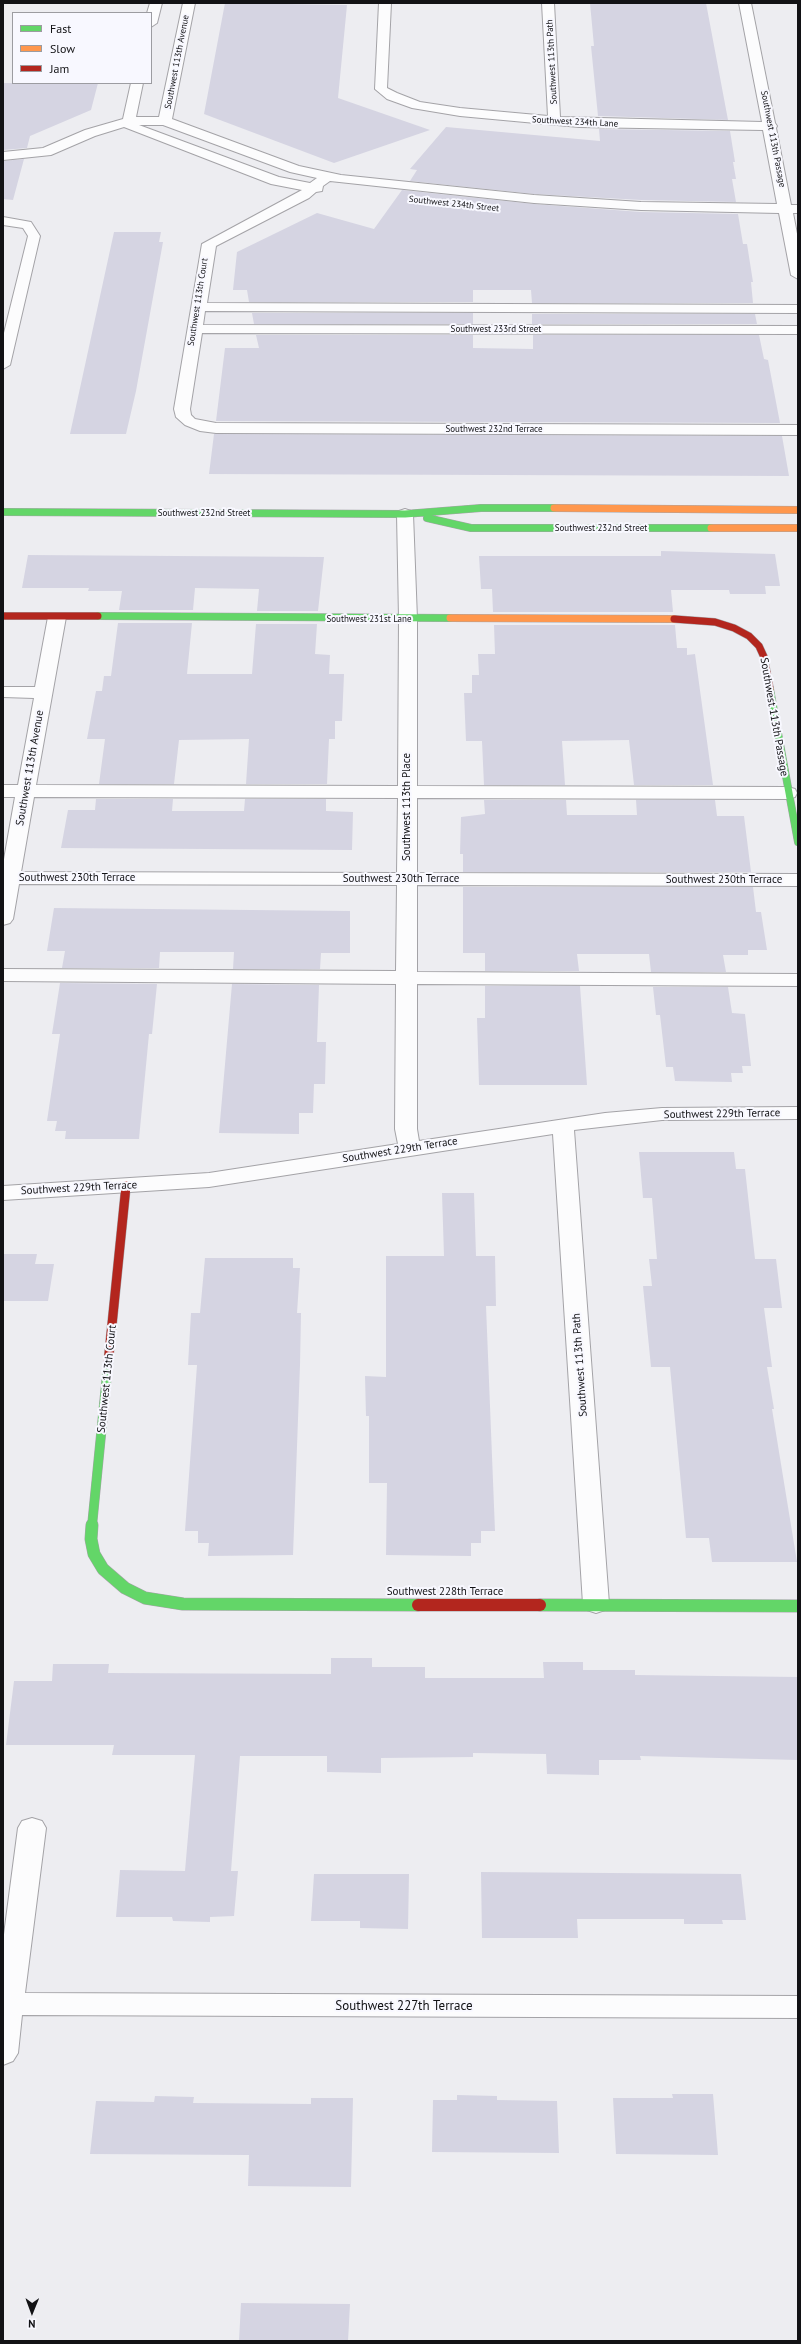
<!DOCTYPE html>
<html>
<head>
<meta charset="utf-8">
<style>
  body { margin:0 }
  #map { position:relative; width:801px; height:2344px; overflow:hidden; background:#ededf1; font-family:"PT Sans",sans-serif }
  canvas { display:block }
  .frame { position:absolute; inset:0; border:4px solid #121215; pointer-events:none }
  .legend { position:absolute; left:12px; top:12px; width:140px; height:72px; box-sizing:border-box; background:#f8f8ff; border:1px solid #9c9ca1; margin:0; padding:5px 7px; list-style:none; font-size:12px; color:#121215 }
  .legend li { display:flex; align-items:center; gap:8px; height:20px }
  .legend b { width:20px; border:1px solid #9c9ca1 }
  .north { position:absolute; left:12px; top:2292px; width:40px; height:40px; -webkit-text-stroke:3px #f8f8ff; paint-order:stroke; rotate:181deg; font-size:11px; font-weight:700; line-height:16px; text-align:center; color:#121215 }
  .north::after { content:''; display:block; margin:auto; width:14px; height:18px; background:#121215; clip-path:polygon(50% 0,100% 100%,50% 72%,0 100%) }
</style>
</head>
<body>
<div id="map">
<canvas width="801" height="2344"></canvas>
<div class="frame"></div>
<ul class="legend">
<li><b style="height:5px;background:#63d668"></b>Fast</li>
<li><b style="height:5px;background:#ff974d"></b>Slow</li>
<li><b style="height:5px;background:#b3261e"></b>Jam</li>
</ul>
<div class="north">N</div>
</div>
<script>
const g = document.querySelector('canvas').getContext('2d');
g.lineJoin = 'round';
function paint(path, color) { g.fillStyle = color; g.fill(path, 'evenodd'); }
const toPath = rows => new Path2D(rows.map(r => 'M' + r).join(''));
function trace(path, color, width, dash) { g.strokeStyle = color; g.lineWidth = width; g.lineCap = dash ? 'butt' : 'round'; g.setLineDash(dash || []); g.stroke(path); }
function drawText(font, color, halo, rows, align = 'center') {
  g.font = font + ' "PT Sans",sans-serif'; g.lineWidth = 4; g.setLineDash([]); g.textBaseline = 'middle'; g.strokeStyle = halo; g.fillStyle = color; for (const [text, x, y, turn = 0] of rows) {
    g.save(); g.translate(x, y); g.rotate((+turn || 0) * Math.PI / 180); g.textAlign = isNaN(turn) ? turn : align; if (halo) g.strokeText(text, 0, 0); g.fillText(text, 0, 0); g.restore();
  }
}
const building = toPath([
  [225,3,347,5,338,98,430,130,334,163,204,114],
  [590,3,706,3,728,120,598,116,591,46,594,46],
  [3,83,98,83,91,110,30,136,27,148,3,150],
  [446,127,600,141,599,129,730,131,735,162,733,162,736,179,732,179,736,202,641,200,534,194,410,181,417,170,410,169],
  [24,159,13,200,3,199,3,161],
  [402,190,534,204,641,212,738,214,743,244,747,244,753,282,751,282,753,303,532,303,531,290,473,290,473,302,249,302,247,290,233,290,237,252,317,213,374,229],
  [114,232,161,232,159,242,163,242,136,391,126,434,70,434],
  [252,313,473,313,473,324,254,324],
  [532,314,755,314,757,324,532,324],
  [256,335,473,335,473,348,533,349,533,335,759,335,764,359,768,360,780,423,216,421,225,348,259,348],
  [214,434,782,436,789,476,209,474],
  [661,551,775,554,780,586,765,586,766,594,730,594,729,590,671,590,673,612,493,612,492,589,481,589,479,556,661,556],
  [28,555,324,557,318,611,257,611,259,589,195,588,193,610,119,610,122,591,88,591,89,588,22,588],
  [118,623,192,623,187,674,252,674,256,624,317,624,315,654,330,655,329,674,344,674,342,721,335,721,335,739,329,739,327,784,246,784,249,739,179,740,174,784,99,784,105,739,87,739,96,691,102,691,104,676,111,676],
  [494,625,675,625,677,648,687,648,687,655,695,654,713,785,634,785,629,740,562,741,565,785,484,785,482,741,466,741,464,693,472,693,472,675,479,675,478,654,495,654],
  [96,799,173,799,172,811,244,811,245,799,326,799,326,811,353,812,352,850,61,848,68,810,95,810],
  [484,800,566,800,567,815,637,815,636,800,715,800,717,816,744,816,751,872,463,872,463,854,460,854,461,817,485,814],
  [463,887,753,887,756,912,761,912,767,950,748,950,748,955,723,955,726,972,651,972,649,954,577,954,579,971,485,971,485,953,463,953],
  [54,908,350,911,350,953,321,953,320,969,233,969,234,952,160,952,159,968,62,968,65,951,47,951],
  [60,983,157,984,152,1034,149,1034,139,1139,65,1139,66,1131,55,1131,57,1121,47,1121,60,1034,52,1034],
  [232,984,319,985,317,1042,326,1042,325,1084,314,1084,313,1113,299,1113,299,1134,219,1133],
  [485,986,580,986,587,1085,479,1085,477,1018,485,1018],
  [653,987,728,987,732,1013,745,1014,751,1066,742,1066,743,1073,731,1073,732,1082,675,1081,673,1067,666,1067,660,1015,656,1015],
  [639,1152,734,1152,736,1169,745,1169,755,1259,776,1259,782,1308,764,1308,772,1367,767,1367,774,1409,772,1409,797,1562,712,1562,709,1538,686,1538,670,1367,651,1367,643,1286,652,1286,649,1259,657,1259,652,1198,643,1198],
  [442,1193,474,1193,476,1256,495,1256,496,1306,486,1306,495,1531,481,1531,481,1543,471,1543,471,1556,386,1555,387,1483,369,1483,369,1416,366,1416,365,1376,386,1377,386,1256,444,1256],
  [3,1254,37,1254,35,1264,54,1264,48,1301,3,1301],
  [205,1258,293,1258,293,1268,300,1268,297,1313,301,1313,300,1365,293,1555,208,1556,209,1543,198,1543,198,1531,185,1531,197,1365,188,1365,191,1313,200,1313],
  [331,1658,372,1658,372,1667,425,1667,425,1678,544,1678,543,1662,583,1662,583,1670,635,1670,635,1675,798,1677,798,1760,640,1756,641,1760,599,1760,599,1775,547,1774,546,1754,473,1753,473,1757,381,1758,381,1773,327,1772,327,1756,240,1756,231,1871,238,1871,234,1916,210,1917,210,1922,173,1921,172,1917,116,1917,120,1870,185,1871,195,1755,112,1755,114,1745,6,1745,14,1681,52,1681,53,1664,109,1664,108,1673,331,1674],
  [481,1872,741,1874,746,1920,722,1920,723,1924,684,1924,684,1919,577,1919,578,1938,482,1938],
  [314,1874,409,1874,408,1929,360,1928,360,1921,311,1921],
  [672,2094,713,2094,718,2155,616,2154,613,2098,673,2098],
  [457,2095,497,2096,497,2100,557,2101,559,2153,432,2152,433,2100,457,2100],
  [155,2096,194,2097,193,2103,311,2104,311,2098,353,2098,351,2187,248,2186,249,2155,90,2154,96,2101,154,2102],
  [241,2303,350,2304,348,2341,239,2341]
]);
const lane = toPath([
  [3,217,31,222,40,236,10,365,3,369,3,337,28,236,23,228,3,225,3,217]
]);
const street = toPath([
  [150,3,162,3,157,23,151,27,151,13,147,13,150,3],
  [183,3,195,3,172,119,299,166,341,175,534,195,641,202,777,204,763,130,579,127,460,116,412,108,387,99,375,89,379,3,391,3,387,88,397,93,420,102,460,108,548,116,542,3,554,3,560,117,762,122,739,3,751,3,775,123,777,126,776,128,791,205,798,205,798,213,793,213,798,239,798,279,791,275,779,213,641,210,534,203,330,181,323,186,322,191,316,192,309,198,216,246,207,303,798,305,798,313,205,311,203,325,798,326,798,334,202,333,190,409,191,415,195,419,216,423,798,425,798,435,216,433,200,431,185,425,176,417,174,409,202,244,302,190,271,184,124,127,95,136,51,155,3,160,3,152,43,148,85,130,123,119,131,83,143,83,136,117,159,117,183,3],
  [139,125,163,125,290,172,317,178,310,183,279,177,139,125],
  [405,509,411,511,413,514,417,619,417,786,788,787,795,789,797,793,795,797,788,799,417,798,417,873,798,874,798,886,417,885,417,972,798,974,798,986,417,984,417,1129,419,1141,605,1113,662,1108,798,1107,798,1119,662,1120,574,1130,609,1604,605,1610,596,1613,587,1610,583,1604,553,1134,209,1187,3,1200,3,1186,209,1173,398,1144,395,1129,396,984,3,981,3,969,396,971,397,885,19,884,13,919,10,923,3,925,3,865,15,797,3,797,3,785,18,785,34,698,3,697,3,687,35,687,48,617,51,613,63,613,66,617,36,785,398,786,399,619,397,514,399,511,405,509],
  [34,797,398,798,397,873,21,872,34,797],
  [32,1818,42,1821,46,1828,25,1993,798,1996,798,2018,22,2015,18,2053,13,2061,3,2065,3,1942,18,1828,22,1821,32,1818]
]);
const fastFar2 = toPath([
  [3,512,405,514,481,508,554,508],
  [427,518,471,528,711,528],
  [98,616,450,618],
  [770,689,798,842]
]);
const fastFar1 = toPath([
  [92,1526,108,1364]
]);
const fast = toPath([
  [92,1525,91,1539,94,1554,103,1569,125,1588,145,1598,183,1604,418,1605],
  [540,1605,798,1606]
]);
const slow = toPath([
  [554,508,798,510],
  [711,528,798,528],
  [450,618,674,619]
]);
const jamFar2 = toPath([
  [3,616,98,616],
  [674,619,715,622,734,628,749,636,759,646,764,657,770,689]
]);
const jamFar1 = toPath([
  [108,1364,126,1186]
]);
const jam = toPath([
  [418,1605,540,1605]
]);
const farStreetnames = [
  ["Southwest 113th Avenue",177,62,-79],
  ["Southwest 113th Path",552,62,-93],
  ["Southwest 234th Lane",575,122,3],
  ["Southwest 113th Passage",773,139,79],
  ["Southwest 234th Street",454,204,6],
  ["Southwest 113th Court",198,302,-81],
  ["Southwest 233rd Street",496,329],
  ["Southwest 232nd Terrace",494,429],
  ["Southwest 232nd Street",204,513],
  ["Southwest 232nd Street",601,528],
  ["Southwest 231st Lane",369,619]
];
const streetNames = [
  ["Southwest 113th Passage",774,717,80],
  ["Southwest 113th Avenue",30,768,-80],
  ["Southwest 113th Place",407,807,-90],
  ["Southwest 230th Terrace",77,878],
  ["Southwest 230th Terrace",401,879],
  ["Southwest 230th Terrace",724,880],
  ["Southwest 229th Terrace",722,1114,-1],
  ["Southwest 229th Terrace",400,1150,-9],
  ["Southwest 229th Terrace",79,1188,-3],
  ["Southwest 113th Path",580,1365,-94],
  ["Southwest 113th Court",107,1379,-84],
  ["Southwest 228th Terrace",445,1592]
];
const nearStreetnames = [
  ["Southwest 227th Terrace",404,2006]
];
paint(building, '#d5d4e2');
trace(lane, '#a4a3a7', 2);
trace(street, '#a4a3a7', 2);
trace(fastFar2, '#a4a3a7', 8);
trace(fastFar1, '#a4a3a7', 10);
trace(fast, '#a4a3a7', 13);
trace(slow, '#a4a3a7', 8);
trace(jamFar2, '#a4a3a7', 8);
trace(jamFar1, '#a4a3a7', 10);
trace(jam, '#a4a3a7', 13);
paint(lane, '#fcfcfd');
paint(street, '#fcfcfd');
trace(fastFar2, '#63d668', 7);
trace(fastFar1, '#63d668', 9);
trace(fast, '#63d668', 12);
trace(slow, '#ff974d', 7);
trace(jamFar2, '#b3261e', 7);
trace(jamFar1, '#b3261e', 9);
trace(jam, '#b3261e', 12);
drawText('9px', '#121215', '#f8f8ff', farStreetnames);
drawText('11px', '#121215', '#f8f8ff', streetNames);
drawText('13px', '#121215', '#f8f8ff', nearStreetnames);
</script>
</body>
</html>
